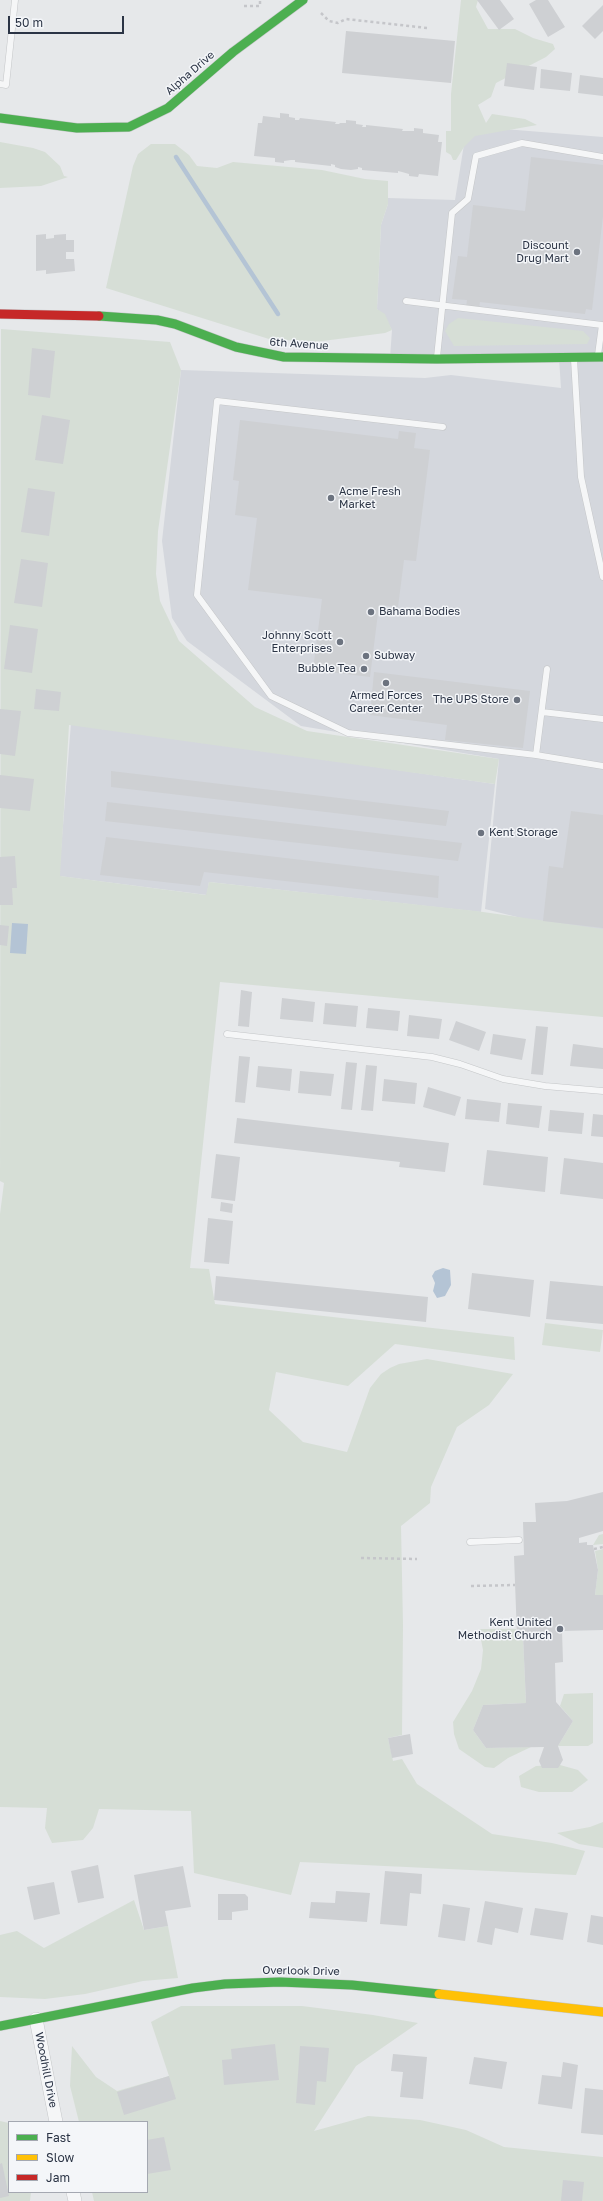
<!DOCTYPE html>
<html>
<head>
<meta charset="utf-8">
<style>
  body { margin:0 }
  #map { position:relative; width:603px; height:2201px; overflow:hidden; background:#e6e8ea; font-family:"Golos Text",sans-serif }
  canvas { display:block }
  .legend { position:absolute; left:8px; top:2121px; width:140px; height:72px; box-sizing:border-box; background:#f4f6f9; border:1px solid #a4a8b1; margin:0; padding:5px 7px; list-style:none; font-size:12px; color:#2b3445 }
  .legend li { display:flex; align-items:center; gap:8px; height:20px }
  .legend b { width:20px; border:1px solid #a4a8b1 }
  .scale { position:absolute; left:8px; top:16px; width:116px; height:18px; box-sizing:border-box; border:2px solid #2b3445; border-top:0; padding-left:5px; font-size:12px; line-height:14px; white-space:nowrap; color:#2b3445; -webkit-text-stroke:3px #f4f6f9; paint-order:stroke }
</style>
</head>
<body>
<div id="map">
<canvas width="603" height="2201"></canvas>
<ul class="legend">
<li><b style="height:5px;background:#4caf50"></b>Fast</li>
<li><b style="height:5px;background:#ffc107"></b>Slow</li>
<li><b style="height:5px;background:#c62828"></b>Jam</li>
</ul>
<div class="scale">50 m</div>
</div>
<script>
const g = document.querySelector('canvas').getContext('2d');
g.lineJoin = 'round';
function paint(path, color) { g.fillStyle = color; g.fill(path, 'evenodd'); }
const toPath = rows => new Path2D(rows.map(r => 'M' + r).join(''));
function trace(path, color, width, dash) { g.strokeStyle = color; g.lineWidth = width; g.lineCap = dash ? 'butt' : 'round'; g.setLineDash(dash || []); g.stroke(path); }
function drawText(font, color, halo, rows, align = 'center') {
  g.font = font + ' "Golos Text",sans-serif'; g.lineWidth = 3; g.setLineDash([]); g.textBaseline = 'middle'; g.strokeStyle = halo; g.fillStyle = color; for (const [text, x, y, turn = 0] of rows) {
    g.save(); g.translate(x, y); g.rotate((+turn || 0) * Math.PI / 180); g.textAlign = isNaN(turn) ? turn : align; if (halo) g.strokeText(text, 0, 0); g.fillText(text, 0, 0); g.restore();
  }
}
const built = toPath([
  [467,126,603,137,603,930,537,922,485,909,499,759,301,726,187,641,172,618,162,541,181,370,425,378,451,375,561,388,559,358,390,358,392,330,377,309,381,225,388,204,388,198,455,200],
  [71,723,495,784,481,912,209,882,207,895,59,876]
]);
const green = toPath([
  [461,0,478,0,476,7,488,29,515,29,533,38,553,44,555,49,546,57,496,83,491,97,478,105,486,123,492,114,525,119,537,125,475,136,464,147,456,160,453,160,451,155,446,152,446,131,451,131,451,94],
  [0,142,33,148,45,152,60,166,64,176,68,177,41,186,0,188],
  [151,144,175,144,189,155,197,166,217,168,233,162,322,170,365,179,388,181,388,204,381,225,377,309,385,314,392,330,385,333,315,342,269,339,106,288,133,166,138,154],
  [458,318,583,331,590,338,587,344,454,346,445,331,449,324],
  [1,329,170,342,181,370,158,531,156,574,160,601,179,641,255,707,307,731,499,759,495,784,69,725,60,876,206,895,209,882,476,911,603,929,603,1017,220,982,190,1268,209,1269,215,1304,514,1337,515,1360,395,1344,348,1386,276,1372,269,1410,303,1442,347,1452,370,1388,381,1374,390,1368,399,1364,427,1359,513,1374,489,1405,457,1427,431,1487,430,1503,401,1526,403,1625,402,1735,388,1738,393,1761,402,1759,417,1784,492,1834,552,1843,585,1851,576,1875,300,1862,291,1895,194,1873,191,1811,99,1809,93,1828,83,1840,52,1843,45,1828,47,1808,0,1807,0,1214,4,1183,0,1181],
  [545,1323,603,1330,600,1352,542,1345],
  [603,1534,603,1544,593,1545,599,1535],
  [603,1549,603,1595,595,1595,598,1570,595,1551],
  [479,1629,516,1629,517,1636,523,1636,526,1703,483,1705,473,1730,486,1748,531,1747,508,1758,494,1768,485,1767,459,1749,454,1734,453,1722,472,1691,481,1669,483,1650],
  [593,1693,593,1743,588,1746,558,1746,573,1721,560,1706,564,1694],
  [560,1765,578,1770,588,1780,572,1792,539,1792,521,1787,519,1776,536,1766],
  [603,1822,603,1848,579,1844,557,1833,590,1827],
  [134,1900,144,1930,168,1926,178,1978,143,1981,85,1994,45,1999,0,1997,0,1935,17,1931,44,1948],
  [181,2006,302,2006,373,2015,418,2023,356,2066,314,2131,368,2116,420,2120,466,2130,504,2147,603,2157,603,2201,94,2201,92,2192,147,2192,147,2122,79,2122,70,2086,72,2046,96,2077,117,2091,169,2076,151,2022],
  [0,2121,9,2123,9,2192,31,2192,30,2201,0,2201]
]);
const water = toPath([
  [12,923,28,924,26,954,10,953],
  [443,1268,450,1270,451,1285,445,1296,437,1298,433,1291,435,1283,432,1276,435,1271]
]);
const stream = toPath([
  [176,157,278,314]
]);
const building = toPath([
  [477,0,500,0,514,19,499,30],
  [536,0,548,0,565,27,548,37,529,4],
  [603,5,603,31,595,39,582,26],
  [346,31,455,41,451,83,342,73],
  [507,63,537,67,534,90,504,86],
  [541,69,572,73,570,91,540,88],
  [580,75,603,78,603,96,578,93],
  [280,113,289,114,289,117,295,118,295,120,299,120,300,118,336,122,335,124,339,124,340,123,346,123,346,120,356,121,356,124,363,125,362,127,366,127,366,125,403,129,402,131,414,131,414,128,423,129,423,133,439,135,438,142,442,142,438,176,419,174,418,177,409,176,409,174,402,172,398,171,398,173,362,170,362,168,358,167,358,169,351,170,341,169,335,167,335,165,331,164,331,166,295,162,295,160,291,160,284,161,284,163,275,162,275,158,254,156,258,123,262,123,263,116,280,118],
  [531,157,603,165,603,216,592,310,586,309,585,314,480,302,479,308,466,307,467,300,452,299,458,256,467,257,473,205,525,211],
  [46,234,46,239,54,238,54,235,66,234,66,240,74,240,74,252,66,252,66,259,74,259,75,271,46,274,46,270,36,271,36,235],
  [32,348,55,351,50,398,28,395],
  [42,415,70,420,63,464,35,460],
  [240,420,398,439,399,431,416,433,414,448,430,450,416,561,404,560,398,607,379,605,370,677,313,670,322,599,248,590,257,518,235,515,239,481,233,480],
  [28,488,55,492,49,536,21,532],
  [21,559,48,563,42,607,14,603],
  [10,625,38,629,32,673,4,669],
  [374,672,530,691,523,748,445,740,447,725,370,715],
  [36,689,61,692,59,711,34,709],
  [0,709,21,711,15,756,0,754],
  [111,771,449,811,446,826,111,787],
  [0,775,34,779,30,811,0,808],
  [107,802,462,843,458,861,105,821],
  [571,811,603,815,603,928,543,921,549,866,563,868],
  [106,837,439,876,438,898,204,872,200,886,100,875],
  [15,856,17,888,12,888,13,905,0,905,0,857],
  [0,925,9,926,7,946,0,945],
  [241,990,252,992,249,1027,238,1026],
  [282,998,315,1002,313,1022,280,1019],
  [325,1003,358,1006,356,1027,323,1024],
  [368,1008,400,1011,398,1031,366,1028],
  [409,1015,442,1019,439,1039,407,1036],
  [456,1021,486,1032,479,1051,449,1040],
  [536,1026,548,1027,543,1075,531,1074],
  [493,1034,526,1039,522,1060,490,1054],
  [573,1044,603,1048,603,1069,570,1066],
  [239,1056,250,1057,245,1103,235,1102],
  [346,1062,357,1063,352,1110,341,1109],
  [366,1065,377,1066,373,1111,361,1110],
  [258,1066,292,1069,290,1091,256,1087],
  [300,1071,334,1074,331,1096,298,1093],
  [384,1079,417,1083,415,1104,382,1101],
  [428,1087,461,1097,455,1116,423,1107],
  [467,1099,501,1103,499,1122,465,1119],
  [508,1103,542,1106,539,1128,506,1124],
  [550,1110,584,1113,582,1134,548,1131],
  [593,1114,603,1115,603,1137,591,1136],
  [237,1118,449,1143,445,1172,399,1167,400,1162,234,1143],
  [487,1150,548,1157,545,1192,483,1185],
  [216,1154,240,1157,235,1201,211,1198],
  [564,1158,603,1163,603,1199,560,1194],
  [221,1202,233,1204,232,1213,220,1211],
  [208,1218,233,1221,229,1264,204,1262],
  [472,1273,534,1280,530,1317,468,1309],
  [216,1276,428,1297,426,1322,214,1300],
  [550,1281,603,1286,603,1324,546,1319],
  [603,1492,603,1531,579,1538,579,1543,587,1542,587,1545,593,1545,598,1570,595,1595,603,1595,603,1630,562,1631,563,1662,555,1663,556,1702,573,1721,558,1746,563,1760,560,1765,558,1768,542,1768,539,1761,544,1747,486,1748,473,1730,483,1705,526,1703,523,1636,517,1636,514,1556,524,1555,523,1522,536,1522,535,1503,567,1501],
  [410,1734,413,1754,392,1758,388,1738],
  [98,1865,104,1898,78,1903,71,1871],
  [183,1866,191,1907,165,1911,168,1926,144,1930,134,1875],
  [385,1871,422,1874,421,1894,410,1893,407,1926,380,1924],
  [54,1882,60,1914,34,1920,27,1887],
  [336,1891,370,1893,367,1922,309,1918,311,1902,335,1903],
  [218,1894,245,1894,248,1897,248,1910,232,1912,232,1920,218,1920],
  [485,1901,523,1908,518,1933,495,1928,492,1945,477,1942],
  [443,1904,470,1908,465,1941,438,1937],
  [535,1908,568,1913,563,1940,530,1935],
  [591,1915,603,1917,603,1945,587,1942],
  [275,2044,279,2080,224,2085,222,2060,232,2059,231,2049],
  [300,2046,329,2048,326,2082,317,2081,315,2105,296,2103],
  [393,2054,427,2057,423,2099,400,2097,403,2072,391,2071],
  [474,2057,507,2062,502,2089,469,2084],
  [563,2062,578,2065,572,2109,538,2104,542,2075,561,2077],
  [169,2076,176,2099,124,2115,117,2092],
  [585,2088,603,2090,603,2135,581,2133],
  [164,2137,171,2170,147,2174,147,2140],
  [2,2163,9,2196,0,2198,0,2164],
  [563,2180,584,2182,582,2201,561,2201]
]);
const path = toPath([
  [244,6,260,6,260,0],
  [321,13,329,21,338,23,346,19,427,28],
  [594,1549,603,1547],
  [361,1558,417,1559],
  [471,1586,515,1585]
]);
const lane = toPath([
  [0,84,6,85,15,0],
  [406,301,602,325,598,355],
  [437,357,452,213,468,199,476,156,522,143,603,157],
  [574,359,581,477,603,577],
  [443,427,217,401,197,595,271,696,348,733,536,755,603,766],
  [542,712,603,719],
  [536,755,547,669],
  [227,1034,432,1057,460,1064,503,1079,545,1086,603,1091],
  [470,1542,519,1540]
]);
const street = toPath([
  [36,2019,56,2122],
  [73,2192,75,2201]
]);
const fast = toPath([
  [0,118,77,128,129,127,168,108,233,52,303,0],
  [99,316,157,320,175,324,236,347,284,357,437,359,603,357],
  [0,2026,193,1988,225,1984,280,1982,352,1985,439,1994]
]);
const slow = toPath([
  [439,1994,603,2012]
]);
const jam = toPath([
  [0,314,99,316]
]);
const markers = [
  [577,252,4,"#6c737f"],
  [331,498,4,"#6c737f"],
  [371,612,4,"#6c737f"],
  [340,642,4,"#6c737f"],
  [366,656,4,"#6c737f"],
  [364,669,4,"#6c737f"],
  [386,683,4,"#6c737f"],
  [517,700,4,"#6c737f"],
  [481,833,4,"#6c737f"],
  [560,1629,4,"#6c737f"]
];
const streetNames = [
  ["Alpha Drive",190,73,-41],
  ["6th Avenue",299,344,4],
  ["Overlook Drive",301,1971,1],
  ["Woodhill Drive",46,2070,79]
];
const poiNames = [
  ["Discount",569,246],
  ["Drug Mart",569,259],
  ["Acme Fresh",339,492,"left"],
  ["Market",339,505,"left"],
  ["Bahama Bodies",379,612,"left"],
  ["Johnny Scott",332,636],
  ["Enterprises",332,649],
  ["Subway",374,656,"left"],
  ["Bubble Tea",356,669],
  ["Armed Forces",386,696,"center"],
  ["Career Center",386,709,"center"],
  ["The UPS Store",509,700],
  ["Kent Storage",489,833,"left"],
  ["Kent United",552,1623],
  ["Methodist Church",552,1636]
];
paint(built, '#d4d7dd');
paint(green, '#d6ded6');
paint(water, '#b4c4d5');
trace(stream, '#b4c4d5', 4.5);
paint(building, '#ced0d3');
trace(lane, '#c4c6c8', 7);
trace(street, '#c4c6c8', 14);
trace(fast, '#c4c6c8', 10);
trace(slow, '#c4c6c8', 10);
trace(jam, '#c4c6c8', 10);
trace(path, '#c5c6ca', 2.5, [3, 3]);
trace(lane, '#f5f6f7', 6);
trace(street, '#f5f6f7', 13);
trace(fast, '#4caf50', 9);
trace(slow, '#ffc107', 9);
trace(jam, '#c62828', 9);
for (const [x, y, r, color] of markers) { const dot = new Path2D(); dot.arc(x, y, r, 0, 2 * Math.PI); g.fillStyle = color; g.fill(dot); trace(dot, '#f4f6f9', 1.5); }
drawText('11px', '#2b3445', '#f4f6f9', streetNames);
drawText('11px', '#2b3445', '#f4f6f9', poiNames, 'right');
</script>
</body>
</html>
